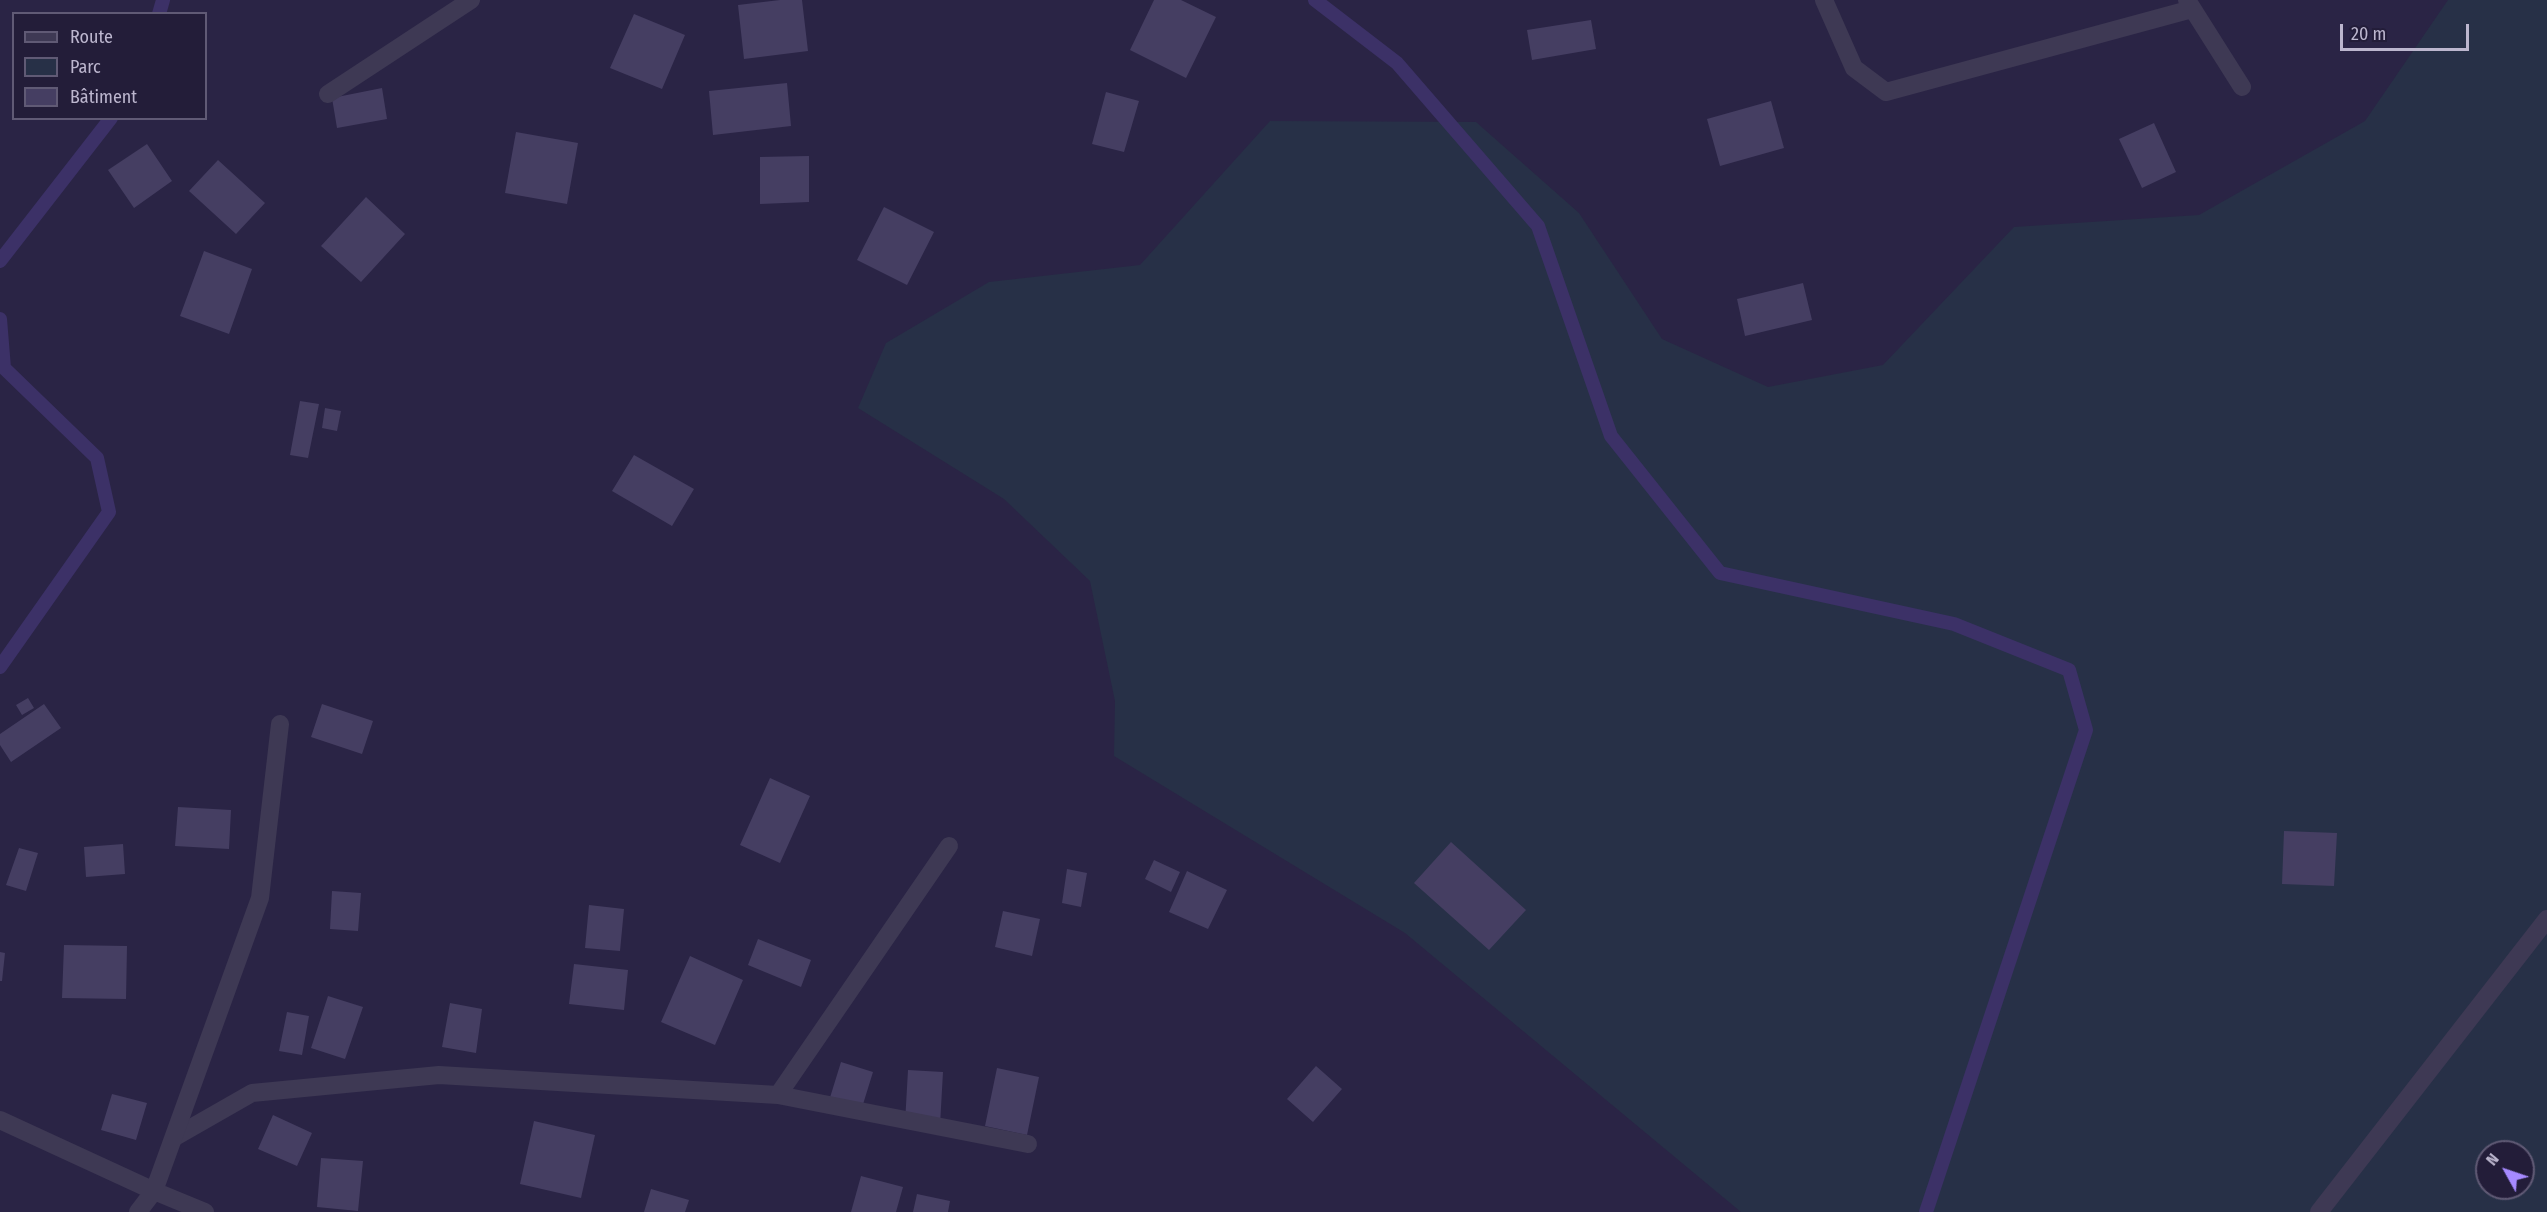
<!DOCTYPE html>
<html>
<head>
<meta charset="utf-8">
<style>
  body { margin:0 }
  #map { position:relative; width:2547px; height:1212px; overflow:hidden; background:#2a2445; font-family:"Fira Sans Condensed",sans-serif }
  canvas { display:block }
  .legend { position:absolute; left:12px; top:12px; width:195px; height:108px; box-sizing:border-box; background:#231d39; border:2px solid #605a75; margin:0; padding:8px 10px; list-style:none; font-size:18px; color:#bcb6ce }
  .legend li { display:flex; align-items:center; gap:12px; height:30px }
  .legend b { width:30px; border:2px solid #605a75 }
  .north { position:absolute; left:2475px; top:1140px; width:60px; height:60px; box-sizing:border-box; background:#231d39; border:2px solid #605a75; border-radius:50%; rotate:310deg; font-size:16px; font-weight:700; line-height:24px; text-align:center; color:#bcb6ce }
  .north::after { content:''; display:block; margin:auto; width:21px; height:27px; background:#a68aff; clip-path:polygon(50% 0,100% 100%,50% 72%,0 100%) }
  .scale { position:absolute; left:2340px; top:24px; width:129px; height:27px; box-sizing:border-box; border:3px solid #bcb6ce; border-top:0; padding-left:8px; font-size:18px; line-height:21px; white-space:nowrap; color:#bcb6ce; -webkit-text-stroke:4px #231d39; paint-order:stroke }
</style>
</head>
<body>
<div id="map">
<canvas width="2547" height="1212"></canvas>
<ul class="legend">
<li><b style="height:8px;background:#3e3954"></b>Route</li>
<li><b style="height:16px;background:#273047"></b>Parc</li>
<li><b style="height:16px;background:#453e62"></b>Bâtiment</li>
</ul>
<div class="north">N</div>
<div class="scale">20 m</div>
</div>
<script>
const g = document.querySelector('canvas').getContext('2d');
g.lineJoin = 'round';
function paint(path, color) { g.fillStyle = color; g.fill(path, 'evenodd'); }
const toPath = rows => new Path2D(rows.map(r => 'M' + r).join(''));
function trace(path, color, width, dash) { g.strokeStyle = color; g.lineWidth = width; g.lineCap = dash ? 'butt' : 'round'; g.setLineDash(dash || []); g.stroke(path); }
const green = toPath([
  [2448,0,2547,0,2547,1212,1741,1212,1405,933,1114,756,1115,701,1090,581,1004,499,858,408,886,343,989,282,1140,265,1270,121,1476,122,1579,213,1662,339,1768,387,1883,365,2014,227,2199,215,2365,121],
  [2487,1152,2523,1152,2523,1188,2487,1188]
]);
const stream = toPath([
  [1315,0,1397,63,1538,226,1611,436,1720,573,1954,624,2069,670,2086,730,1926,1212],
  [159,14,163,0],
  [0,261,111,118],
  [0,319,4,368,97,458,109,512,0,667]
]);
const building = toPath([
  [780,0,802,0,808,51,744,59,738,5],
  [1154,0,1181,0,1216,17,1186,78,1130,50],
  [634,14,685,35,662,89,610,68],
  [1591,20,1596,49,1532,60,1527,30],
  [787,83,791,126,713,135,709,91],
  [382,88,387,119,337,128,332,98],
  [1106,92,1139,101,1124,152,1092,144],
  [1771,101,1784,148,1720,166,1707,119],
  [2154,123,2176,172,2142,188,2119,139],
  [516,132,578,143,567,204,505,193],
  [147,144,172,181,134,208,108,170],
  [809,156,809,202,760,204,760,157],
  [218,160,265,203,236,234,189,191],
  [366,197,405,234,361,282,321,246],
  [884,207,934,232,907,285,857,260],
  [204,251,252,269,229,334,180,316],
  [1803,283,1812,320,1745,336,1737,299],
  [300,401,319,404,308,458,290,455],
  [325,408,341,411,337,431,322,428],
  [634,455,694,489,672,526,612,491],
  [28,698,34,708,22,715,16,705],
  [44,704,61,728,11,762,0,745,0,734],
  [322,704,373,721,362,754,311,737],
  [770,778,810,796,780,863,740,845],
  [178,807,231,810,229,849,175,846],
  [2284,831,2337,833,2334,886,2282,884],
  [1451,842,1526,910,1489,950,1414,883],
  [123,844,125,874,86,877,84,847],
  [19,848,38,853,26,891,6,885],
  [1154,860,1180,872,1171,892,1145,879],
  [1067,869,1087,873,1081,907,1062,903],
  [1187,871,1227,890,1208,929,1169,912],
  [332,891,361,893,358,931,330,929],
  [589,905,624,909,620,951,585,948],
  [1003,911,1040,919,1032,956,995,947],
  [758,939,811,960,801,987,748,965],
  [64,945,127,946,126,999,62,998],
  [0,952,5,953,2,981,0,981],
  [690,956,743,980,715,1045,661,1022],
  [574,964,628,970,624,1010,569,1004],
  [328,996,363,1007,345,1059,311,1048],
  [450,1003,482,1009,476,1053,442,1047],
  [287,1012,309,1016,302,1055,279,1051],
  [841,1062,873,1072,860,1114,828,1104],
  [1316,1066,1342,1089,1313,1122,1287,1099],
  [997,1068,1039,1077,1027,1135,985,1126],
  [908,1070,943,1072,940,1125,905,1123],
  [112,1094,147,1103,136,1140,101,1130],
  [273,1115,312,1133,297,1166,258,1149],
  [534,1121,595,1135,581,1198,520,1184],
  [321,1158,363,1161,358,1211,317,1207],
  [861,1176,903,1187,896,1212,851,1212],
  [651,1189,689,1200,685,1212,644,1212],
  [917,1194,950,1201,948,1212,913,1212]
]);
const service = toPath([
  [778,1095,949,846],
  [175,1137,252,1093,439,1075,778,1095,1028,1144]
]);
const minor = toPath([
  [1824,0,1854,68,1886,92,2192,9],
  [2187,0,2242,87],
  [328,94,471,0],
  [0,1120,154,1191,205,1212],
  [138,1212,154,1191,260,898,280,724],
  [2319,1212,2547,919]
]);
paint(green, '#273047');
trace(stream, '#3c3167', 14);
paint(building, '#453e62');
trace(service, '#3e3954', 18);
trace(minor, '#3e3954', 18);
</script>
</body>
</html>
